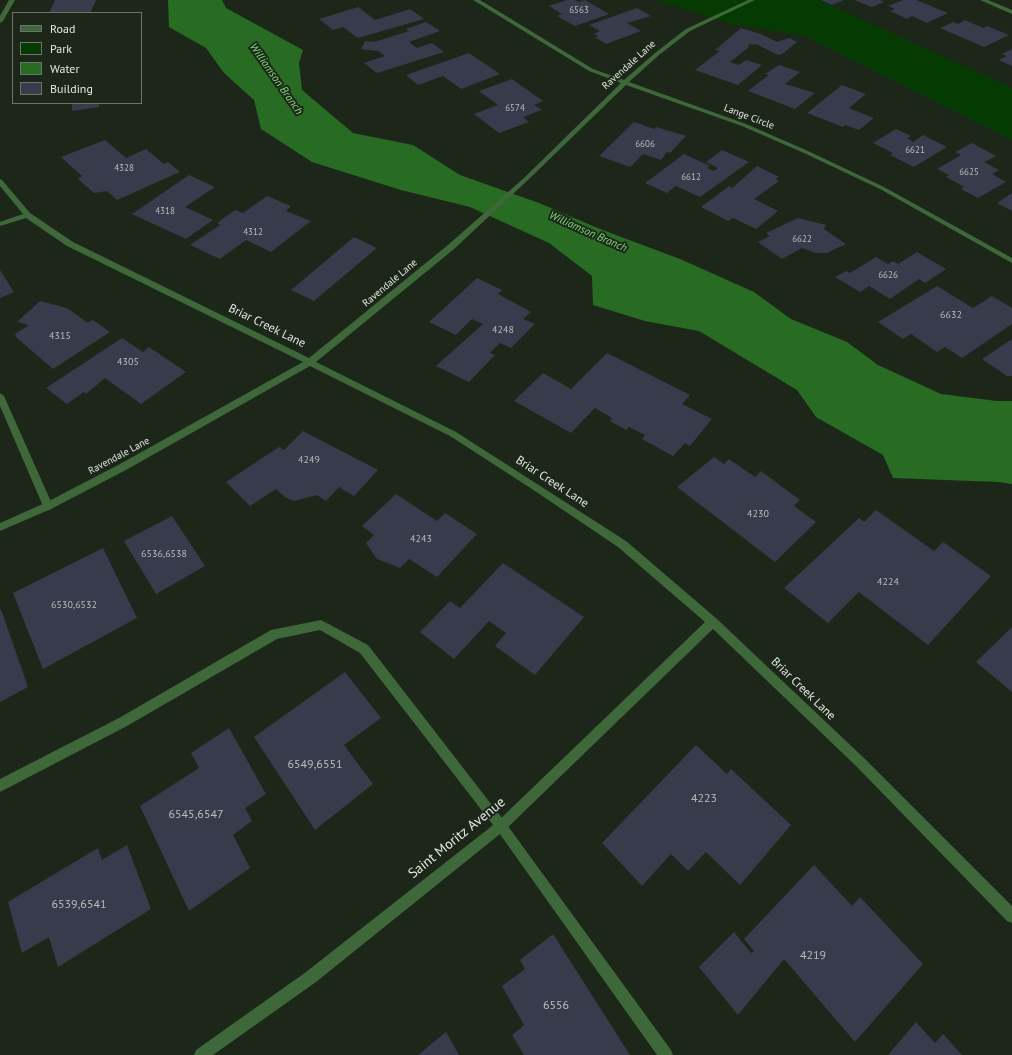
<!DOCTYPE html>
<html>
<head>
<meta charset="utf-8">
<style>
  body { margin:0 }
  #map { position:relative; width:1012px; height:1055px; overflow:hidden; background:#1c271a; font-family:"PT Sans",sans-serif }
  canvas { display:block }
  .legend { position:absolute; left:12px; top:12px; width:130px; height:92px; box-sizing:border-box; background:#1c271a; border:1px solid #6b7569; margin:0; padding:5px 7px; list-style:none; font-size:12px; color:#e1e9e0 }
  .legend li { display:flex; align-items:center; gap:8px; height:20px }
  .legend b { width:20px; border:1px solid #6b7569 }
</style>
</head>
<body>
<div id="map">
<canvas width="1012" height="1055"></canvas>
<ul class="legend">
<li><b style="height:5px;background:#3e673a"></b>Road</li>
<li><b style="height:11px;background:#053a03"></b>Park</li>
<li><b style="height:11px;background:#286b23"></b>Water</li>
<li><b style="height:11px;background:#373b4b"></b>Building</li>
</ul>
</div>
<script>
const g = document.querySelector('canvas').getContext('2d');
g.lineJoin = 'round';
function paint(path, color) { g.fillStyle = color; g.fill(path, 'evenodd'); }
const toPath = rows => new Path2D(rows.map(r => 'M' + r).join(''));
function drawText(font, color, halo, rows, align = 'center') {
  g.font = font + ' "PT Sans",sans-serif'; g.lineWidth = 4; g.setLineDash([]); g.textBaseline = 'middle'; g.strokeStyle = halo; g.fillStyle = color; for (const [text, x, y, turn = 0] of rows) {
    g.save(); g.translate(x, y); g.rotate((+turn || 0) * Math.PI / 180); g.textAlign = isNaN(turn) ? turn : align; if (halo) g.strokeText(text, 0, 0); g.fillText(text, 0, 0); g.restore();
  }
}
const green = toPath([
  [655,0,819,0,1012,88,1012,140,805,36,731,24]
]);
const water = toPath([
  [168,0,222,0,226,8,303,50,299,63,302,90,353,133,413,145,460,175,539,203,600,229,680,259,754,292,791,319,847,342,878,365,941,394,997,401,1012,401,1012,484,999,482,893,478,883,455,816,417,797,390,699,331,645,321,593,305,592,276,549,243,470,207,401,190,312,162,261,129,254,100,224,73,206,48,169,27]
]);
const building = toPath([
  [55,0,96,0,90,13,49,13],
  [567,0,575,0,578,2,585,0,609,14,575,26,557,16,562,14,549,6],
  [821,0,844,0,832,5],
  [854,0,880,0,884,2,872,7],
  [903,0,916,0,948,13,927,23,912,16,907,19,890,11,895,9,888,6],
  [358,7,375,20,410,9,424,19,358,38,343,27,333,30,319,19],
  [637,8,651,16,627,23,641,31,606,44,595,37,598,36,594,34,600,31,589,25],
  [965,20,983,28,987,26,1009,35,984,47,940,28,953,22,958,24],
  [426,22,440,31,409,42,417,48,432,43,444,52,377,73,364,63,385,56,378,51,361,49,365,41,374,42,409,31,406,29],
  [741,28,761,34,777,42,789,38,797,42,782,54,778,55,756,44,754,45,750,44,748,46,749,47,730,62,739,65,746,60,762,65,738,85,695,70,720,51,715,50],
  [1012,49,1012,66,999,60,1007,56,1002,54],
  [469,53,500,74,461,89,443,76,418,85,406,75],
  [779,65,800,72,785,84,815,93,795,109,748,91,769,75,765,74],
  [512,79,543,101,534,105,542,110,523,117,529,122,499,133,474,114,498,105,479,91],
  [842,85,866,94,849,108,874,118,859,130,845,125,843,127,807,113],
  [72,103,99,103,99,107,72,111],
  [634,122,654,129,656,127,686,136,670,153,667,152,661,160,643,154,630,167,599,156],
  [896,129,911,136,907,138,913,142,923,135,947,147,914,167,890,155,893,153,873,143],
  [105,140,126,158,146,149,164,164,168,162,180,172,117,200,107,191,94,193,78,179,82,176,61,157],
  [972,143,996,156,984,162,999,170,992,174,1006,182,978,198,961,189,964,187,946,177,949,175,937,169,961,155,955,152],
  [722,150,749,162,700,197,676,186,667,193,645,183,684,154,710,166,707,168,714,171,718,168,706,162],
  [757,166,779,177,776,179,779,181,754,199,778,211,756,229,733,218,728,221,701,207,729,186,732,188],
  [189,175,215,187,185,207,213,220,186,239,132,214],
  [1012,193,1012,211,997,203],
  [267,196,291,206,286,211,311,221,271,252,246,240,220,259,190,245,220,225,217,223,235,210,243,213],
  [798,218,826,225,824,229,846,244,827,253,816,253,802,248,782,259,758,242,770,236,766,233],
  [354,237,377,248,314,301,291,290],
  [917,252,946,269,925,283,919,279,890,299,869,286,860,292,835,277,846,271,850,273,876,257,888,264,893,261,898,264],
  [0,270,14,292,0,298],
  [477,278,502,290,498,294,531,312,523,319,535,324,511,348,500,343,490,353,495,355,469,382,436,366,483,324,472,319,456,335,429,322],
  [937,286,973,308,992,296,1012,308,1012,324,962,358,945,347,937,352,911,334,903,339,878,322],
  [40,301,67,308,88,323,93,320,110,332,53,369,17,338,15,334,29,325,17,322],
  [122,338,143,352,149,347,186,372,141,404,105,378,86,394,84,392,67,404,46,388],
  [1012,339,1012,376,1007,376,982,359],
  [607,353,690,395,682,404,712,419,690,446,685,443,673,456,642,439,645,435,629,427,626,430,610,421,612,418,595,408,571,433,514,401,543,373,571,389],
  [303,431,378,470,354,496,339,487,326,501,317,495,294,501,286,498,276,489,250,506,226,482,279,447,284,450],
  [714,457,724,464,729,459,755,477,761,471,800,500,794,506,816,522,775,562,677,487],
  [396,494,437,521,445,513,477,534,437,577,409,559,400,568,377,559,366,543,374,535,362,526],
  [876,510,934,551,943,542,991,576,928,645,859,592,828,623,784,588,859,518,864,522],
  [172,516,205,566,156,594,124,541],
  [103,548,137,618,43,669,13,593],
  [503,563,584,617,535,675,495,646,506,633,489,621,454,659,420,632,450,601,460,608],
  [1,609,28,687,0,702,0,610],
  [1012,627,1012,692,976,662],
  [345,672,381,718,344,745,373,784,315,830,254,737],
  [229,728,266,794,245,808,252,821,233,835,250,868,189,911,140,806,199,768,191,753],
  [696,745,727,774,731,769,791,825,740,885,706,852,688,871,671,854,642,886,602,843],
  [127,845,151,909,58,967,49,937,22,953,8,902,98,848,102,860],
  [814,865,852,906,860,897,923,964,855,1042,784,959,738,1015,699,967,734,932,751,953,754,951,744,939],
  [553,934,630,1055,524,1055,512,1035,524,1025,502,986,525,969,520,960],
  [916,1022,935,1043,943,1034,962,1055,888,1055],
  [446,1032,459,1055,418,1055]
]);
const lane = toPath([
  [0,393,4,396,53,506,51,509,48,510,45,509,43,506,0,406,0,393],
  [321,620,368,645,505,822,671,1050,673,1055,657,1055,497,830,360,653,320,630,277,639,127,726,0,792,0,779,119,718,271,630,321,620]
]);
const street = toPath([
  [9,0,15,0,3,21,0,23,0,16,9,0],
  [473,0,480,0,593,69,624,80,655,53,686,29,748,0,755,0,690,31,659,55,629,82,746,124,808,151,884,187,1012,258,1012,263,880,189,804,153,742,126,626,85,529,179,454,249,316,362,456,432,626,541,717,619,864,758,1012,906,1012,923,1007,921,856,766,713,629,505,830,316,982,213,1055,194,1055,196,1050,306,972,497,822,705,622,618,547,535,491,450,436,310,366,126,470,51,509,0,531,0,523,45,503,120,464,303,362,67,246,26,218,0,226,0,222,23,214,0,186,0,179,2,180,30,213,73,242,309,358,448,245,525,177,621,83,589,71,473,0],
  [980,0,988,0,1012,10,1012,14,980,0]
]);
const farNumbernames = [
  ["6563",579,10],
  ["6574",515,108],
  ["6606",645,144],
  ["6621",915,150],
  ["4328",124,168],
  ["6625",969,172],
  ["6612",691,177],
  ["4318",165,211],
  ["4312",253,232],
  ["6622",802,239],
  ["6626",888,275]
];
const farStreetnames = [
  ["Ravendale Lane",629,65,-42],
  ["Lange Circle",749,117,21],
  ["Ravendale Lane",390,283,-40],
  ["Ravendale Lane",119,456,-28]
];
const numberNames = [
  ["6632",951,315],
  ["4248",503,330],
  ["4315",60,336],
  ["4305",128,362],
  ["4249",309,460],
  ["4230",758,514],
  ["4243",421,539],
  ["6536,6538",164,554],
  ["4224",888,582],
  ["6530,6532",74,605]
];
const farWaternames = [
  ["Williamson Branch",276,79,55],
  ["Williamson Branch",588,232,24]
];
const streetNames = [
  ["Briar Creek Lane",267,326,26],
  ["Briar Creek Lane",552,482,33],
  ["Briar Creek Lane",803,689,44]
];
const nearNumbernames = [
  ["6549,6551",315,765],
  ["4223",704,799],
  ["6545,6547",196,815],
  ["6539,6541",79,905],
  ["4219",813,956],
  ["6556",556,1006]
];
const nearStreetnames = [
  ["Saint Moritz Avenue",457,838,-39]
];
paint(green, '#053a03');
paint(water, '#286b23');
paint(building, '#373b4b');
paint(lane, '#3e673a');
paint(street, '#3e673a');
drawText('9px', '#b6bebb', null, farNumbernames);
drawText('10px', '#e1e9e0', '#1c271a', farStreetnames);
drawText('10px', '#b6bebb', null, numberNames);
drawText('italic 11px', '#83da7a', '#1c271a', farWaternames);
drawText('12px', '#e1e9e0', '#1c271a', streetNames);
drawText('12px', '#b6bebb', null, nearNumbernames);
drawText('14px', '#e1e9e0', '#1c271a', nearStreetnames);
</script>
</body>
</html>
